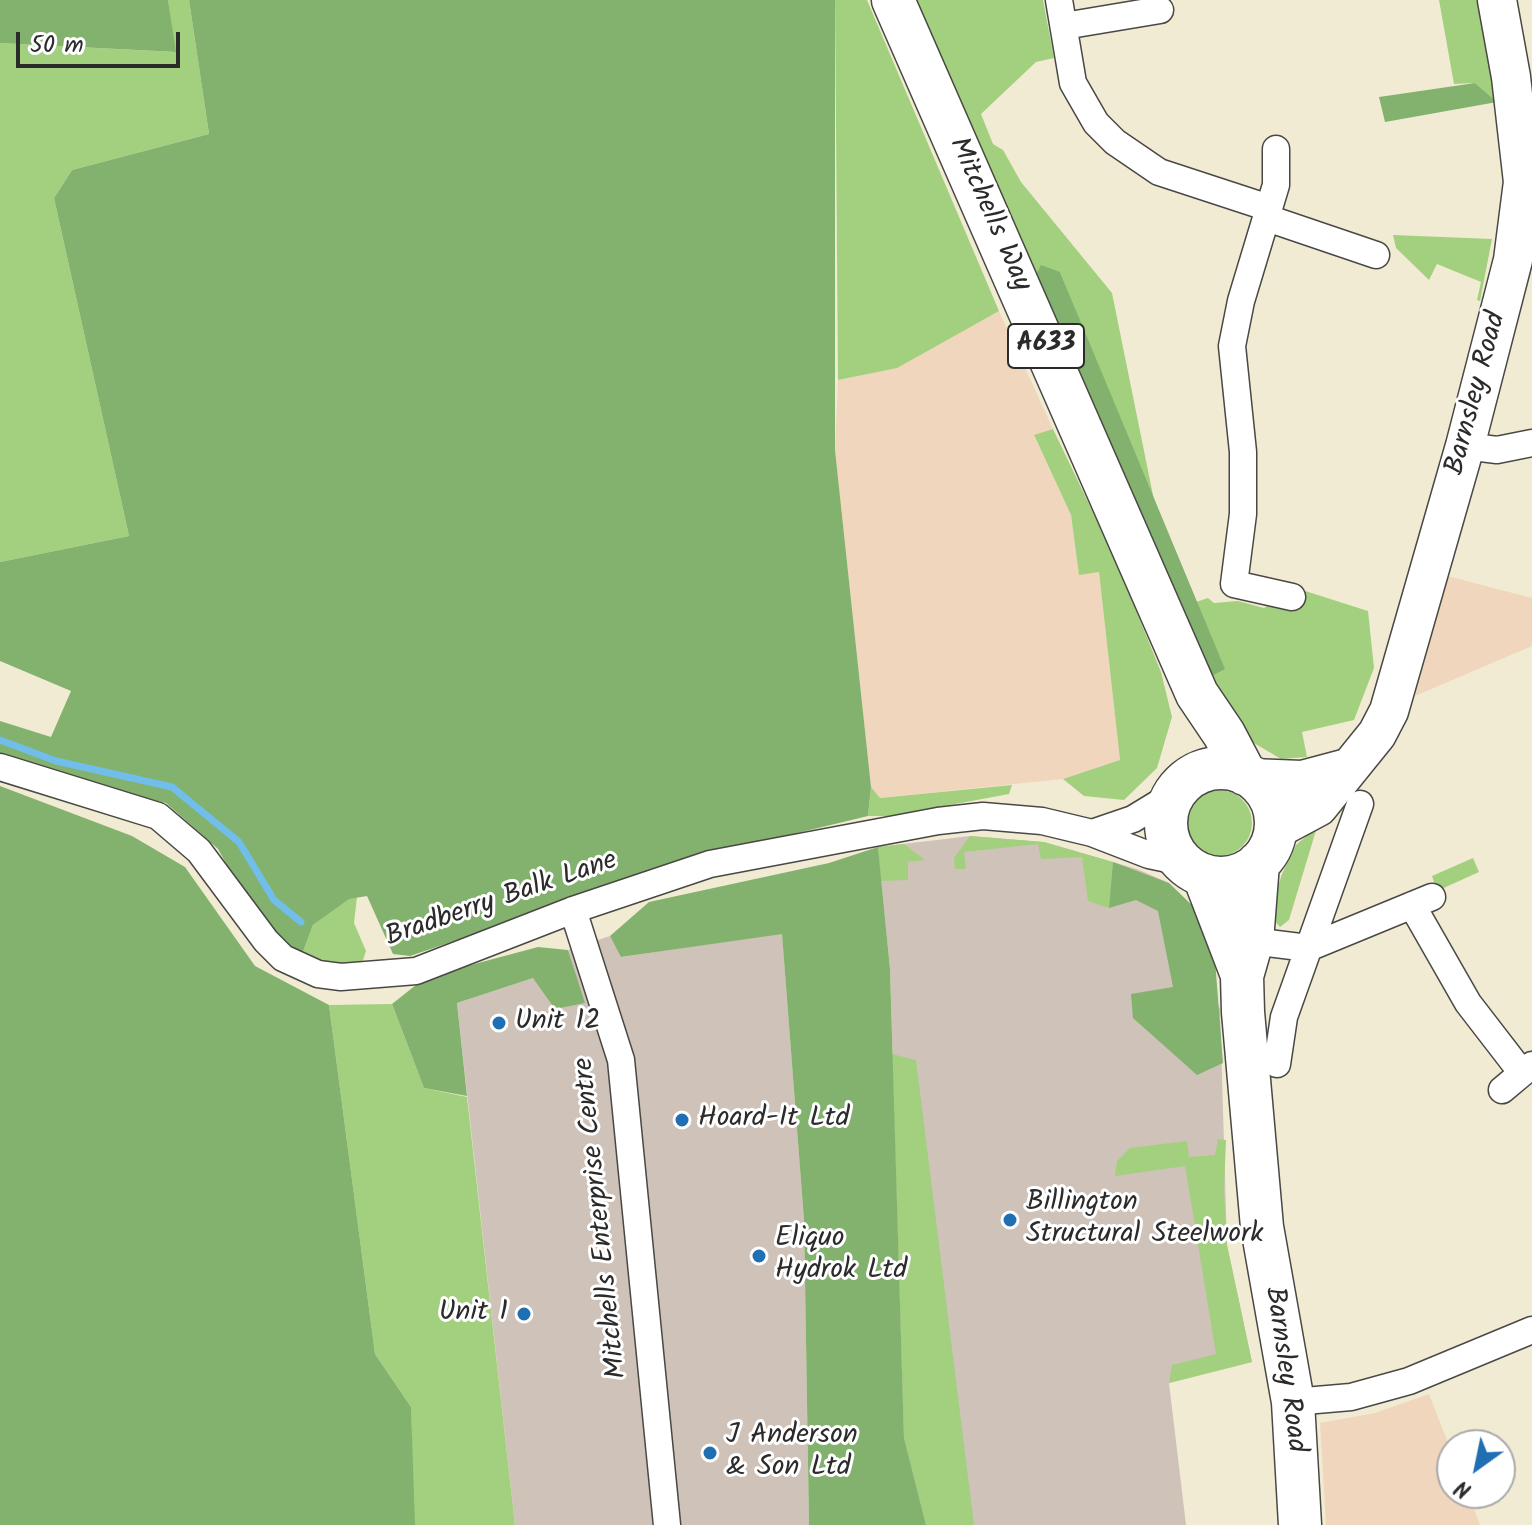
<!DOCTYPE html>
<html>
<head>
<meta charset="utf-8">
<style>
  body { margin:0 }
  #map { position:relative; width:1532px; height:1525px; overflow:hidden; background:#f2ebd4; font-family:Kalam,sans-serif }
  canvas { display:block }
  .north { position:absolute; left:1436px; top:1429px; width:80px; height:80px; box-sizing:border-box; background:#fff; border:2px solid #aaa; border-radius:50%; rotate:213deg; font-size:22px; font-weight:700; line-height:32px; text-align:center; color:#2b2b2b }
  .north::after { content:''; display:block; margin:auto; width:28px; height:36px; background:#1f6fb2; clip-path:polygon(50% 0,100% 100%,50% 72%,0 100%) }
  .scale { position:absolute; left:16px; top:32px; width:164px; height:36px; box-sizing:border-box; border:4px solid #2b2b2b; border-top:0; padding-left:10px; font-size:24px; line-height:28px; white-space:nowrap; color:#2b2b2b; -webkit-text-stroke:6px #fff; paint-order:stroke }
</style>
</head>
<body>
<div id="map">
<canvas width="1532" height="1525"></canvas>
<div class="north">N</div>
<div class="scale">50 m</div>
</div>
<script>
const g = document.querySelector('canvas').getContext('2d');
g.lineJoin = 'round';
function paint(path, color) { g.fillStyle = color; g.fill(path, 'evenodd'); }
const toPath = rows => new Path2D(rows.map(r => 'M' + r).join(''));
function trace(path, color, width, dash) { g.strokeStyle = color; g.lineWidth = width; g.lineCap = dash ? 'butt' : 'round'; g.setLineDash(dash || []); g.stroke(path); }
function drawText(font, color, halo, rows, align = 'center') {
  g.font = font + ' Kalam,sans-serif'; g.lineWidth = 6; g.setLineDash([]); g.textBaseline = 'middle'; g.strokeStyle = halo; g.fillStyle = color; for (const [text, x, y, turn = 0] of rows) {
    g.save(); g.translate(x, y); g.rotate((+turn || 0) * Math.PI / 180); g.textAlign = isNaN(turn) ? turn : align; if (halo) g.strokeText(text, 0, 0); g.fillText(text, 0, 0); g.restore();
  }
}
const built = toPath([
  [999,311,1053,429,1034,436,1071,515,1079,574,1099,572,1120,760,1063,779,879,798,871,787,835,450,838,380,897,367],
  [1447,576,1532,598,1532,646,1415,696],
  [1429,1394,1452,1453,1452,1493,1468,1493,1480,1525,1326,1525,1320,1423,1375,1413]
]);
const industrial = toPath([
  [970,836,1044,842,1137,869,1169,883,1220,1009,1227,1245,1252,1362,1169,1383,1186,1525,926,1525,904,1438,890,969,878,847],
  [782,933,804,1220,809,1525,515,1525,457,1003,533,978,584,1003,568,950,610,936,622,957]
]);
const green = toPath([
  [168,0,189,0,209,134,72,170,54,198,129,536,0,562,0,43,175,52],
  [835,0,867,0,999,311,897,368,838,380],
  [907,0,1043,0,1054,58,1036,62,981,114,993,144,1003,150,1021,182,1112,293,1155,505,1060,272,1032,283],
  [1439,0,1479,0,1497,102,1475,83,1454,84],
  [1393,235,1492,239,1480,301,1477,300,1481,282,1437,264,1429,280,1396,248],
  [1053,429,1114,556,1161,672,1172,717,1157,768,1124,800,1084,796,1063,779,1120,760,1099,572,1079,575,1071,515,1034,435],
  [1302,590,1368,611,1374,668,1354,720,1302,732,1307,757,1281,759,1254,743,1206,679,1224,668,1196,602,1208,598,1214,603,1238,601,1264,608,1274,602,1295,610],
  [1012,785,1009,794,891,816,868,816,871,787,880,798],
  '1186 823a33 33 0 1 1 66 0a33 33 0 1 1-66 0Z',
  [1317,827,1289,920,1280,927,1269,915,1282,874,1296,845],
  [970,836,1044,842,1113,862,1109,908,1088,901,1082,857,1041,859,1038,844,964,852,966,869,955,869,954,858],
  [904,844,925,860,908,862,908,880,881,881,878,847],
  [1473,858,1479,872,1437,891,1432,876],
  [357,897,354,923,366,951,361,966,331,968,301,957,313,925,348,899],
  [392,1004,424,1088,467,1097,515,1525,413,1525,411,1407,375,1354,329,1005],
  [892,1054,916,1060,974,1525,926,1525,904,1438],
  [1218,1139,1226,1140,1224,1191,1227,1245,1252,1362,1169,1383,1172,1365,1216,1354,1185,1166,1115,1176,1117,1161,1130,1148,1187,1141,1189,1157,1215,1155]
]);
const forest = toPath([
  [0,0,168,0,176,52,0,43],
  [189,0,835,0,835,450,871,787,868,816,710,854,410,956,393,954,367,896,349,899,313,925,301,957,283,946,250,907,218,849,166,803,64,781,0,758,0,721,51,737,71,691,0,661,0,562,129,536,54,198,72,170,209,134],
  [1475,83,1497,102,1385,122,1379,97],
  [1041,265,1060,272,1225,669,1206,679,1032,283],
  [0,786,132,836,185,867,255,966,329,1005,375,1354,411,1407,415,1525,0,1525],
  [878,847,890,969,904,1438,926,1525,809,1525,804,1220,782,934,621,957,610,936,649,902,829,863],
  [1113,862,1169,883,1197,910,1214,947,1223,1063,1197,1075,1133,1018,1131,994,1173,987,1158,911,1136,900,1109,908],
  [538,947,568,950,585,1003,555,1009,533,978,457,1003,467,1096,424,1088,392,1004,426,977]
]);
const stream = toPath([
  [0,740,56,761,172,787,239,842,274,900,301,922]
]);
const street = toPath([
  [1059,0,1073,83,1096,123,1115,142,1159,172,1269,208],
  [1064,26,1160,10],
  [1276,149,1276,185,1241,301,1232,346,1243,452,1243,514,1234,584,1292,597],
  [1267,218,1376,255],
  [1465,446,1497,450,1532,443],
  [0,767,158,816,199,851,266,941,283,958,318,974,341,977,416,971,573,910,710,864,938,821,983,816,1042,821,1092,833,1149,855,1182,862],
  [1092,833,1133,819,1174,794],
  [1412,905,1468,1003,1522,1073],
  [573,910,621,1060,667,1525],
  [1252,941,1308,948,1432,897],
  [1277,1064,1284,1017,1360,804],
  [1502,1090,1532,1065],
  [1293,1402,1351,1397,1409,1381,1532,1330]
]);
const secondary = toPath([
  [1251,778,1302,780,1347,768],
  [1275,830,1318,807,1377,734,1389,711,1465,446,1513,260,1523,182,1511,77,1497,0]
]);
const primary = toPath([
  [893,0,1197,694,1224,734,1245,774],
  '1166 823a55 55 0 1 1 110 0a55 55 0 1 1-110 0Z',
  [1258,863,1252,941,1242,976,1243,1012,1262,1227,1293,1402,1300,1525],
  [1204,876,1242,975]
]);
const markers = [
  [499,1023,8,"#1f6fb2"],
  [682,1120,8,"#1f6fb2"],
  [1010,1220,8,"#1f6fb2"],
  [759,1256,8,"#1f6fb2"],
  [524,1314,8,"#1f6fb2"],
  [710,1453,8,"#1f6fb2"]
];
const shields = [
  [1046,346,76]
];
const shieldNames = [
  ["A633",1046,346]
];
const streetNames = [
  ["Mitchells Way",988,215,66],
  ["Barnsley Road",1478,394,-75],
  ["Bradberry Balk Lane",502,901,-19],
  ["Mitchells Enterprise Centre",603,1218,-96],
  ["Barnsley Road",1283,1370,82]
];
const poiNames = [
  ["Unit 12",515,1023],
  ["Hoard-It Ltd",698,1120],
  ["Billington",1026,1204],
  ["Structural Steelwork",1026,1236],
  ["Eliquo",775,1240],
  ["Hydrok Ltd",775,1272],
  ["Unit 1",508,1314,"right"],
  ["J Anderson",726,1437],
  ["& Son Ltd",726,1469]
];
paint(built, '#f0d6bc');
paint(industrial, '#cec2b9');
paint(green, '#a3d07e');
paint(forest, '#82b26d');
trace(stream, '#71beeb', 7);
trace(street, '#494844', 29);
trace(secondary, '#494844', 41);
trace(primary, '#494844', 45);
trace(street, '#fff', 26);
trace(secondary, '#fff', 38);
trace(primary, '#fff', 42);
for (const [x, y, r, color] of markers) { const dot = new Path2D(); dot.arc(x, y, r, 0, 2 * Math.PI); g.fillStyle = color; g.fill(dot); trace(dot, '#fff', 3); }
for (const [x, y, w] of shields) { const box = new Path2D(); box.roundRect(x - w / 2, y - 22, w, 44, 6); g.fillStyle = '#fff'; g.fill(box); trace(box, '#2b2b2b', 2); }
drawText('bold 26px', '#2b2b2b', null, shieldNames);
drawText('28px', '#2b2b2b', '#fff', streetNames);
drawText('28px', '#2b2b2b', '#fff', poiNames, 'left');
</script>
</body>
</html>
